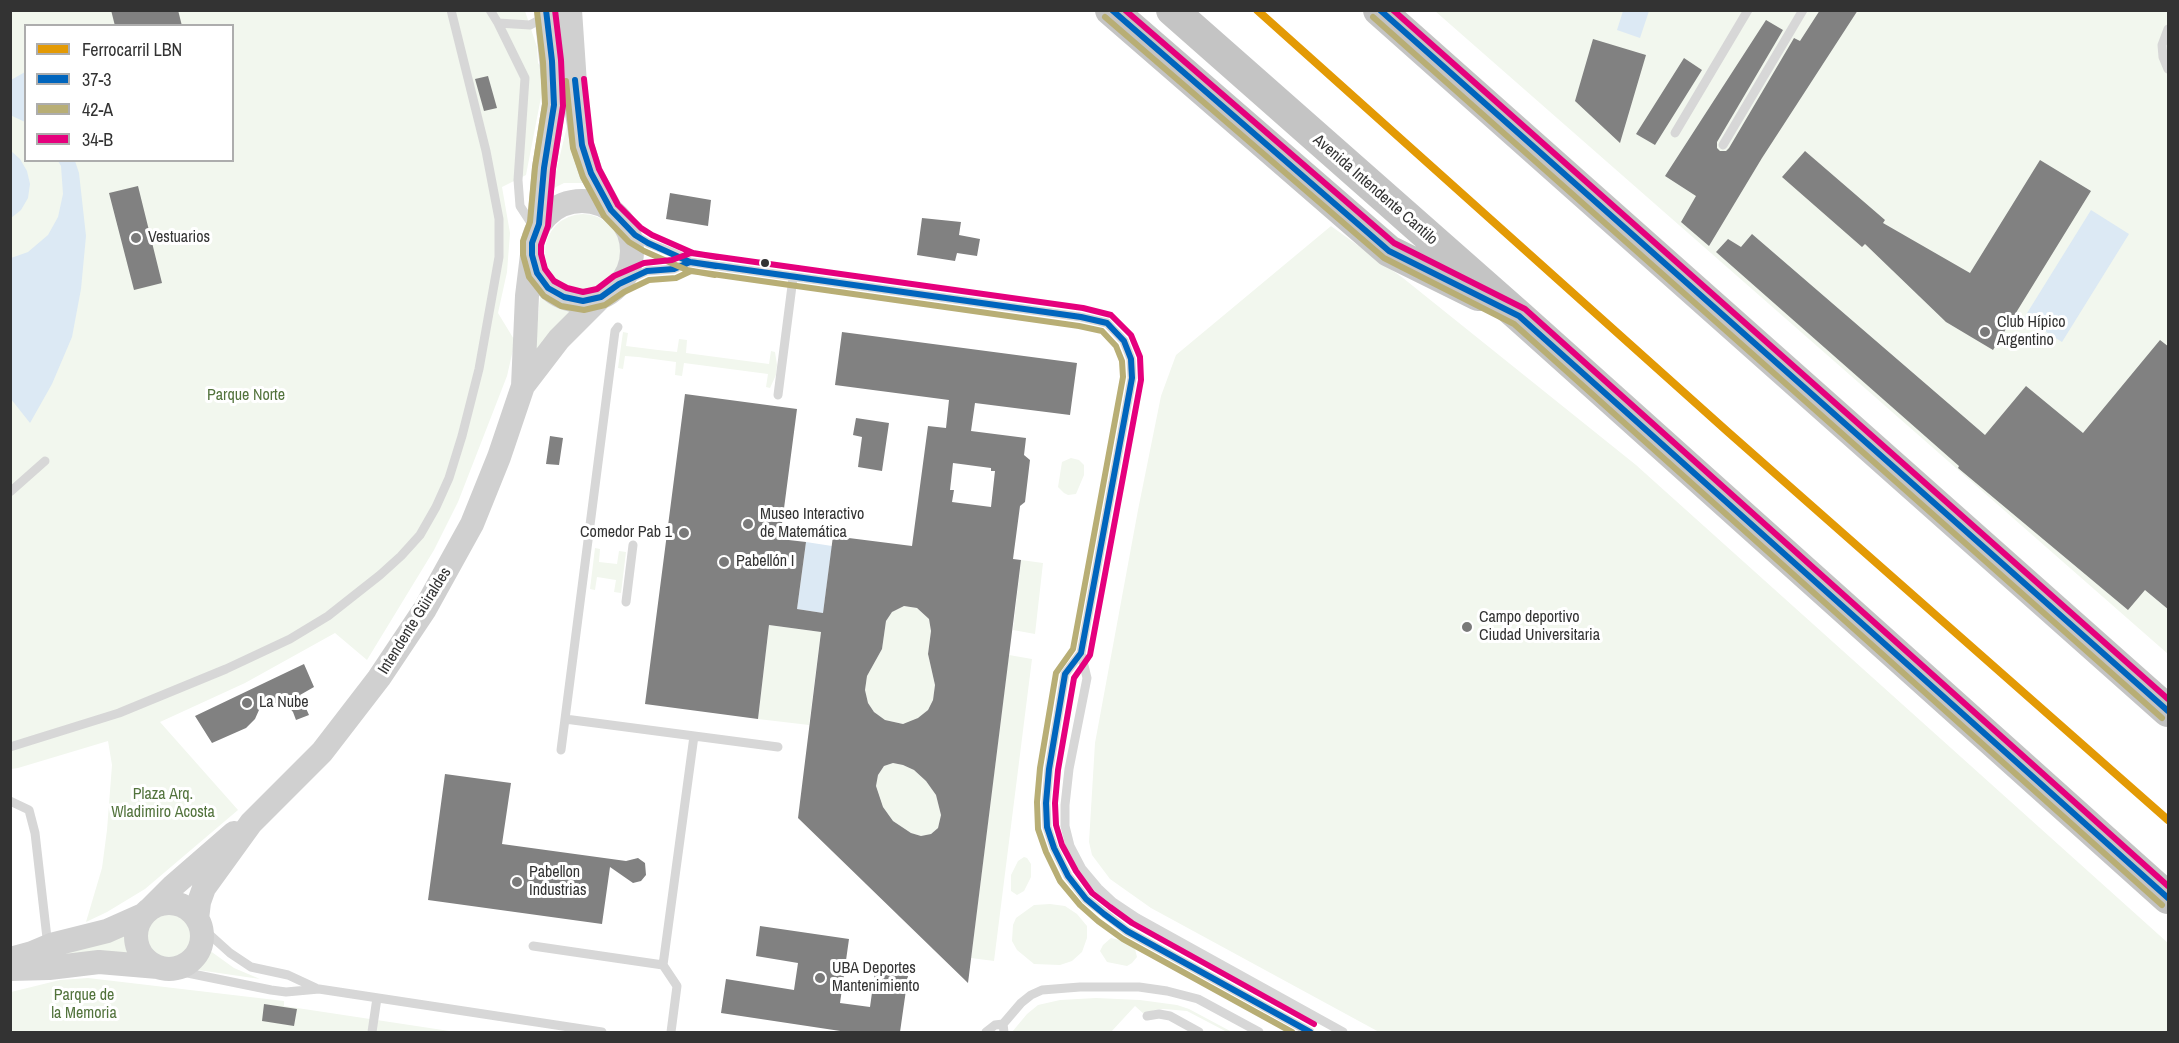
<!DOCTYPE html>
<html>
<head>
<meta charset="utf-8">
<style>
  body { margin:0 }
  #map { position:relative; width:2179px; height:1043px; overflow:hidden; background:#fff; font-family:"Archivo Narrow",sans-serif }
  canvas { display:block }
  .frame { position:absolute; inset:0; border:12px solid #333; pointer-events:none }
  .legend { position:absolute; left:24px; top:24px; width:210px; height:138px; box-sizing:border-box; background:#fff; border:2px solid #adadad; margin:0; padding:8px 10px; list-style:none; font-size:18px; color:#333 }
  .legend li { display:flex; align-items:center; gap:12px; height:30px }
  .legend b { width:30px; border:2px solid #adadad }
</style>
</head>
<body>
<div id="map">
<canvas width="2179" height="1043"></canvas>
<div class="frame"></div>
<ul class="legend">
<li><b style="height:8px;background:#e39a05"></b>Ferrocarril LBN</li>
<li><b style="height:8px;background:#0065bd"></b>37-3</li>
<li><b style="height:8px;background:#b8ae75"></b>42-A</li>
<li><b style="height:8px;background:#e5007d"></b>34-B</li>
</ul>
</div>
<script>
const g = document.querySelector('canvas').getContext('2d');
g.lineJoin = 'round';
function paint(path, color) { g.fillStyle = color; g.fill(path, 'evenodd'); }
const toPath = rows => new Path2D(rows.map(r => 'M' + r).join(''));
function trace(path, color, width, dash) { g.strokeStyle = color; g.lineWidth = width; g.lineCap = dash ? 'butt' : 'round'; g.setLineDash(dash || []); g.stroke(path); }
function drawText(font, color, halo, rows, align = 'center') {
  g.font = font + ' "Archivo Narrow",sans-serif'; g.lineWidth = 6; g.setLineDash([]); g.textBaseline = 'middle'; g.strokeStyle = halo; g.fillStyle = color; for (const [text, x, y, turn = 0] of rows) {
    g.save(); g.translate(x, y); g.rotate((+turn || 0) * Math.PI / 180); g.textAlign = isNaN(turn) ? turn : align; if (halo) g.strokeText(text, 0, 0); g.fillText(text, 0, 0); g.restore();
  }
}
const green = toPath([
  [11,11,525,11,537,47,538,63,543,70,542,92,526,175,502,187,510,233,507,272,498,313,515,341,507,376,458,502,434,550,367,660,335,633,245,683,160,722,238,810,145,889,107,912,86,922,102,868,107,830,112,765,108,741,18,768,11,769],
  [26,26,232,26,232,160,26,160],
  [1435,11,2168,11,2168,654],
  [567,126,585,183,564,183,552,189],
  '545 252a38 38 0 1 1 76 0a38 38 0 1 1-76 0Z',
  [1331,226,1403,278,1636,465,2168,943,2168,1032,1379,1032,1151,908,1110,879,1092,855,1089,842,1095,743,1138,510,1161,396,1176,355],
  [540,296,564,310,573,310,535,351],
  [623,332,628,333,626,346,658,350,677,352,679,339,687,340,686,353,769,364,771,351,775,352,777,365,776,375,770,388,766,387,768,374,684,363,682,376,675,375,676,362,638,357,625,356,623,369,618,368],
  [1071,458,1079,460,1084,465,1084,475,1076,494,1068,495,1064,493,1058,487,1062,462],
  [595,548,600,549,599,562,617,564,619,551,626,552,621,593,614,592,616,580,597,577,595,590,590,589],
  [1021,560,1043,563,1035,634,1013,630],
  [904,606,917,608,929,619,931,631,928,654,935,685,933,700,928,710,918,719,903,724,885,720,874,712,868,703,865,690,867,676,882,649,886,621,892,612],
  [769,625,821,632,809,725,758,719],
  [1009,655,1032,659,994,961,971,958],
  [893,763,903,765,914,770,926,781,936,795,941,815,938,828,931,834,921,836,911,833,893,821,883,807,876,786,878,775,884,766],
  [1024,857,1027,858,1031,864,1031,877,1024,891,1017,895,1011,891,1011,875,1018,861],
  [1050,904,1065,906,1077,914,1087,926,1087,938,1082,952,1072,961,1060,965,1034,964,1017,950,1012,941,1013,925,1016,918,1034,905],
  '145 937a24 24 0 1 1 48 0a24 24 0 1 1-48 0Z',
  [125,933,127,946,131,959,45,961],
  [1111,938,1124,941,1135,949,1137,957,1132,963,1127,966,1107,962,1100,951,1103,945],
  [209,950,234,968,260,979,198,970],
  [88,978,284,1001,284,1006,456,1032,11,1032,11,992,60,980],
  [1096,998,1140,1000,1177,1005,1189,1009,1232,1032,1227,1032,1187,1011,1164,1009,1154,1010,1145,1015,1135,1006,1111,1032,1012,1032,1027,1014,1038,1005,1060,1000]
]);
const water = toPath([
  [1623,11,1649,11,1640,38,1617,30],
  [25,72,25,122,10,115,11,80],
  [11,151,20,159,27,171,30,184,28,198,21,210,11,218],
  [58,161,75,161,79,173,86,236,81,289,72,337,52,384,30,423,11,399,11,258,28,252,48,235,58,217,63,194,61,166],
  [2091,210,2129,234,2062,342,2024,318],
  [806,542,832,546,823,613,797,609]
]);
const building = toPath([
  [111,10,178,10,182,26,115,26],
  [1820,10,1858,10,1762,158,1709,246,1681,222,1696,196,1665,176,1766,20,1783,30,1717,142,1717,148,1720,151,1726,151,1729,148,1794,38,1800,41],
  [1593,39,1646,55,1620,143,1575,101],
  [1684,58,1702,70,1655,145,1636,134],
  [488,76,497,108,484,111,475,79],
  [1805,151,1885,220,1883,223,1970,273,2040,160,2091,191,1993,350,1946,322,1865,244,1862,247,1782,177],
  [138,186,162,283,134,290,109,193],
  [670,193,711,200,708,226,666,219],
  [922,218,961,222,959,235,980,239,977,256,957,253,955,261,917,255],
  [1752,234,1985,435,2026,386,2083,433,2160,340,2169,347,2169,610,2145,590,2128,610,1958,468,1959,466,1716,252,1728,239,1741,247],
  [842,332,1077,363,1070,415,975,403,971,431,1026,438,1024,455,1030,460,1025,502,1020,506,1013,559,1021,560,968,983,798,818,821,632,769,625,758,719,645,704,685,394,797,409,780,539,806,542,797,609,823,613,833,536,912,546,928,426,946,428,949,400,835,385],
  [953,463,991,468,991,471,995,471,991,507,952,502,954,490,950,490],
  [904,606,917,608,929,619,931,631,928,654,935,685,933,700,928,710,918,718,903,724,885,720,874,712,868,703,865,690,867,676,882,649,886,621,892,612],
  [893,763,903,765,914,770,926,781,936,795,941,815,938,828,931,834,921,836,911,833,893,821,883,807,876,786,878,775,884,766],
  [856,418,889,423,882,471,858,467,862,437,853,435],
  [550,436,563,438,559,465,546,464],
  [304,664,314,687,300,695,309,715,296,720,293,712,288,706,276,703,267,704,259,710,255,719,246,728,212,743,195,716],
  [445,774,511,783,502,844,626,861,638,858,645,863,646,875,641,881,633,883,610,867,602,924,428,900],
  [760,926,849,939,840,1003,870,1007,875,971,908,976,900,1032,847,1032,721,1013,726,979,794,990,798,963,756,956],
  [264,1004,297,1009,294,1026,262,1021]
]);
const lane = toPath([
  [490,10,498,23,525,78,518,180,520,206,533,226],
  [498,23,530,25,545,17],
  [2168,29,2162,45,2163,57,2168,69],
  [1675,133,1748,10],
  [1723,145,1803,10],
  [624,224,635,235,648,243,676,254,690,262,1081,317,1107,323,1124,341,1131,359,1132,378,1081,653,1087,678,1069,769,1065,805,1065,826,1070,846,1082,869,1098,888,1113,902,1137,918,1343,1032],
  [619,284,647,271,674,269,690,262],
  [778,395,793,278],
  [10,492,45,461],
  [626,602,633,545],
  [1081,653,1065,674,1049,769,1046,803,1047,827,1054,848,1068,876,1086,899,1127,931,1310,1032],
  [565,719,778,747],
  [10,747,119,713,226,669,290,639,328,616,380,575,401,556,420,535,436,507,449,478,462,436,479,369,499,257,499,219,486,151,451,10],
  [561,750,615,331,618,327],
  [10,801,29,810,35,833,47,938,50,943],
  [200,926,230,953,251,967,288,975,316,988],
  [533,946,663,965],
  [168,969,271,990,286,992,319,989,602,1032],
  [1147,1016,1159,1014,1170,1016,1199,1032],
  [1003,1024,1021,1003,1031,995,1042,990,1080,987,1139,987,1167,991,1198,999,1259,1032],
  [372,1032,377,998],
  [671,1032,677,986,663,965,694,736],
  [986,1032,995,1025,1003,1024,1004,1032]
]);
const secondary = toPath([
  [546,10,553,79],
  [570,10,577,113,582,145,591,173,611,210],
  '532 251a50 50 0 1 1 100 0a50 50 0 1 1-100 0Z',
  [539,224,544,168,554,105,565,54],
  [523,386,559,339,601,297],
  '136 936a33 33 0 1 1 66 0a33 33 0 1 1-66 0Z',
  [151,908,173,886,234,833],
  [197,919,199,902,204,888,251,823,322,752,379,678,425,609,472,524,499,457,523,386,527,296,532,255],
  [10,959,32,953,51,945,107,931,143,915],
  [10,969,49,968,99,962,158,967]
]);
const highway = toPath([
  [1111,10,1389,251,1478,295],
  [1172,10,1519,316,2168,898],
  [1379,10,2168,711]
]);
const bus1 = toPath([
  [546,10,552,61,554,105,544,168,539,224,532,243,532,255,537,273,548,288,564,297,583,301,601,297,619,284,647,271,674,269,690,262,1081,317,1107,323,1124,341,1131,359,1132,378,1081,653,1065,674,1049,769,1046,803,1047,827,1054,848,1068,876,1086,899,1104,914,1127,931,1310,1032],
  [1112,10,1389,251,1519,316,2168,898],
  [1380,10,2168,711],
  [575,80,582,145,591,173,611,210,635,235,648,243,690,262,716,266]
]);
const bus2 = toPath([
  [537,11,543,62,545,104,535,167,530,222,523,241,523,255,529,277,544,296,561,306,584,310,605,305,624,292,649,280,676,278,691,271,1079,326,1102,331,1116,346,1122,361,1123,377,1073,649,1056,673,1040,768,1037,802,1038,829,1046,852,1060,881,1080,905,1098,921,1123,939,1292,1032],
  [1105,17,1384,258,1514,324,2162,905],
  [1373,17,2162,718],
  [566,81,573,148,583,177,604,216,629,242,644,251,687,270,715,275]
]);
const bus3 = toPath([
  [555,10,561,60,563,106,553,169,548,226,541,245,541,254,545,269,554,281,567,288,583,292,597,289,614,276,644,263,672,260,691,253,1083,308,1111,315,1131,335,1140,357,1141,380,1090,655,1074,678,1058,770,1055,803,1056,825,1062,845,1076,871,1092,893,1110,907,1132,923,1314,1024],
  [1125,10,1394,243,1525,309,2168,886],
  [1393,10,2168,699],
  [584,79,591,143,599,169,618,205,641,228,652,235,693,253,717,257]
]);
const rail1 = toPath([
  [1257,10,1728,432,2168,820]
]);
const markers = [
  [136,238,6,"#7a7a7a"],
  [765,263,5,"#333"],
  [1985,332,6,"#7a7a7a"],
  [748,524,6,"#7a7a7a"],
  [684,533,6,"#7a7a7a"],
  [724,562,6,"#7a7a7a"],
  [1467,627,6,"#7a7a7a"],
  [247,703,6,"#7a7a7a"],
  [517,882,6,"#7a7a7a"],
  [820,978,6,"#7a7a7a"]
];
const streetNames = [
  ["Avenida Intendente Cantilo",1375,190,41],
  ["Intendente Güiraldes",415,621,-58]
];
const poiNames = [
  ["Vestuarios",148,238],
  ["Club Hípico",1997,323],
  ["Argentino",1997,341],
  ["Museo Interactivo",760,515],
  ["de Matemática",760,533],
  ["Comedor Pab 1",672,533,"right"],
  ["Pabellón I",736,562],
  ["Campo deportivo",1479,618],
  ["Ciudad Universitaria",1479,636],
  ["La Nube",259,703],
  ["Pabellon",529,873],
  ["Industrias",529,891],
  ["UBA Deportes",832,969],
  ["Mantenimiento",832,987]
];
const parkNames = [
  ["Parque Norte",246,396],
  ["Plaza Arq.",163,795],
  ["Wladimiro Acosta",163,813],
  ["Parque de",84,996],
  ["la Memoria",84,1014]
];
paint(green, '#f2f7ee');
paint(water, '#dce9f4');
paint(building, '#818181');
trace(lane, '#d7d7d7', 9);
trace(secondary, '#d0d0d0', 24);
trace(highway, '#c4c4c4', 32);
trace(bus1, '#0065bd', 6);
trace(bus2, '#b8ae75', 6);
trace(bus3, '#e5007d', 6);
trace(rail1, '#e39a05', 8);
for (const [x, y, r, color] of markers) { const dot = new Path2D(); dot.arc(x, y, r, 0, 2 * Math.PI); g.fillStyle = color; g.fill(dot); trace(dot, '#fff', 2); }
drawText('16px', '#333', '#fff', streetNames);
drawText('16px', '#333', '#fff', poiNames, 'left');
drawText('16px', '#52733c', '#fff', parkNames);
</script>
</body>
</html>
